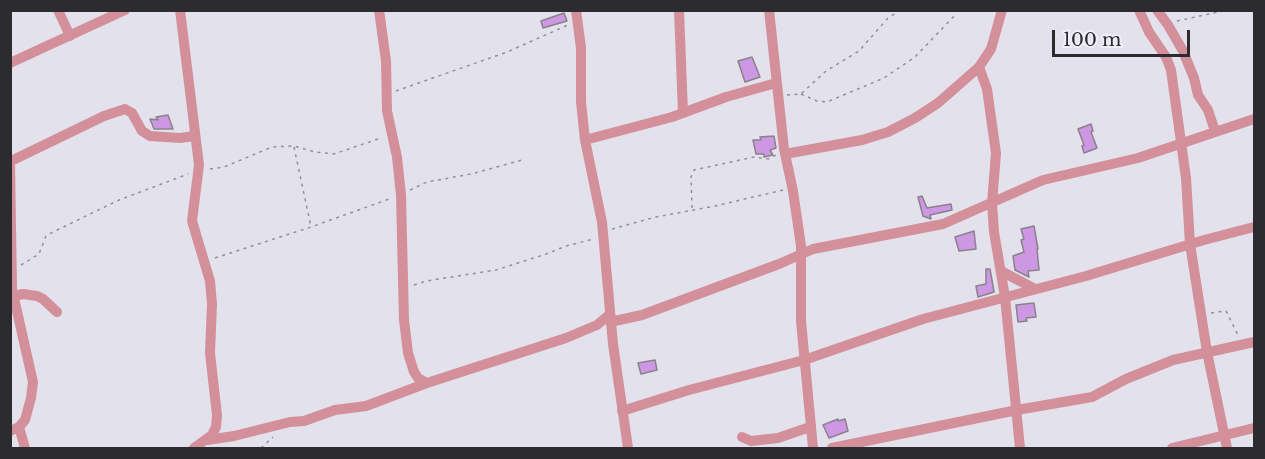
<!DOCTYPE html>
<html>
<head>
<meta charset="utf-8">
<style>
  body { margin:0 }
  #map { position:relative; width:1265px; height:459px; overflow:hidden; background:#e3e1ec; font-family:"Libre Baskerville",serif }
  canvas { display:block }
  .frame { position:absolute; inset:0; border:12px solid #2c2b2f; pointer-events:none }
  .scale { position:absolute; left:1052px; top:30px; width:138px; height:27px; box-sizing:border-box; border:3px solid #2c2b2f; border-top:0; padding-left:8px; font-size:18px; line-height:21px; white-space:nowrap; color:#2c2b2f; -webkit-text-stroke:4px #f0eef9; paint-order:stroke }
</style>
</head>
<body>
<div id="map">
<canvas width="1265" height="459"></canvas>
<div class="frame"></div>
<div class="scale">100 m</div>
</div>
<script>
const g = document.querySelector('canvas').getContext('2d');
g.lineJoin = 'round';
function paint(path, color) { g.fillStyle = color; g.fill(path, 'evenodd'); }
const toPath = rows => new Path2D(rows.map(r => 'M' + r).join(''));
function trace(path, color, width, dash) { g.strokeStyle = color; g.lineWidth = width; g.lineCap = dash ? 'butt' : 'round'; g.setLineDash(dash || []); g.stroke(path); }
const building = toPath([
  [564,13,567,21,543,28,541,21,564,13],
  [752,57,760,77,745,82,738,61,752,57],
  [168,115,173,129,154,129,150,119,158,120,156,117,168,115],
  [1091,124,1093,131,1091,132,1097,148,1084,153,1082,146,1084,145,1078,129,1091,124],
  [774,136,776,148,770,150,773,155,764,157,764,154,756,154,753,140,761,140,760,137,774,136],
  [922,196,927,208,951,204,952,210,930,215,931,219,923,216,918,197,922,196],
  [1034,226,1038,249,1037,249,1039,270,1028,271,1029,277,1015,270,1013,256,1024,252,1021,240,1024,239,1021,229,1034,226],
  [974,231,976,249,959,251,955,237,974,231],
  [986,269,990,269,994,292,978,297,976,286,986,284,986,269],
  [1034,303,1036,317,1026,318,1027,321,1018,322,1016,305,1034,303],
  [655,360,657,370,641,374,638,363,655,360],
  [838,419,838,421,845,419,848,431,829,438,823,425,838,419]
]);
const path = toPath([
  [1177,21,1227,10],
  [396,91,507,52,568,25],
  [801,94,817,101,827,102,884,78,915,57,957,13],
  [787,95,801,94,826,71,859,51,888,18,901,10],
  [294,147,311,227],
  [210,169,224,167,272,147,294,146,315,152,334,154,381,138],
  [410,190,427,182,471,174,522,160],
  [692,208,691,177,694,170,754,157,768,159,776,155],
  [612,229,656,217,715,206,783,190],
  [215,258,311,227,392,198],
  [21,265,39,254,46,236,49,234,119,200,188,174],
  [414,285,426,281,496,270,546,254,566,246,594,239],
  [1211,313,1226,311,1238,335],
  [261,448,273,437]
]);
const street = toPath([
  [58,10,70,36],
  [180,10,199,165,192,221,210,281,212,304,210,353,217,415,216,427,212,435,194,448],
  [379,10,386,61,387,111,397,157,401,195,404,320,408,353,414,372,418,378,427,383],
  [576,10,581,48,581,102,585,140,602,222,613,344,628,448],
  [679,10,683,113],
  [769,10,784,149,793,191,801,246,801,321,813,448],
  [1139,10,1149,32,1166,57,1171,70,1186,178,1190,244,1207,352,1227,448],
  [1157,10,1168,25,1183,51,1194,78,1198,95,1208,110,1215,131],
  [10,63,125,10],
  [979,67,987,89,996,153,992,203,994,232,1005,297,1020,448],
  [585,140,672,117,726,97,776,83],
  [785,154,862,140,888,132,915,118,938,103,979,67,991,49,1002,10],
  [10,161,12,289,33,382,31,398,25,420,19,427,10,431],
  [11,161,104,116,125,109,132,113,142,131,150,136,180,138,195,136],
  [1001,271,1035,289],
  [14,296,23,294,37,296,43,299,57,312],
  [610,322,642,315,779,264,813,249,943,224,1043,180,1138,158,1254,119],
  [622,411,689,390,804,360,923,319,1086,276,1204,240,1254,227],
  [19,427,25,448],
  [742,437,751,441,778,438,810,427],
  [207,440,234,436,290,422,304,421,335,410,366,406,427,383,566,338,597,325,610,314],
  [832,448,1017,410,1092,397,1126,379,1173,360,1254,342],
  [1172,448,1254,428]
]);
paint(building, '#ce97e4');
trace(building, '#89828b', 1.5);
trace(path, '#918f97', 1.5, [3, 4.5]);
trace(street, '#d3909b', 10);
</script>
</body>
</html>
